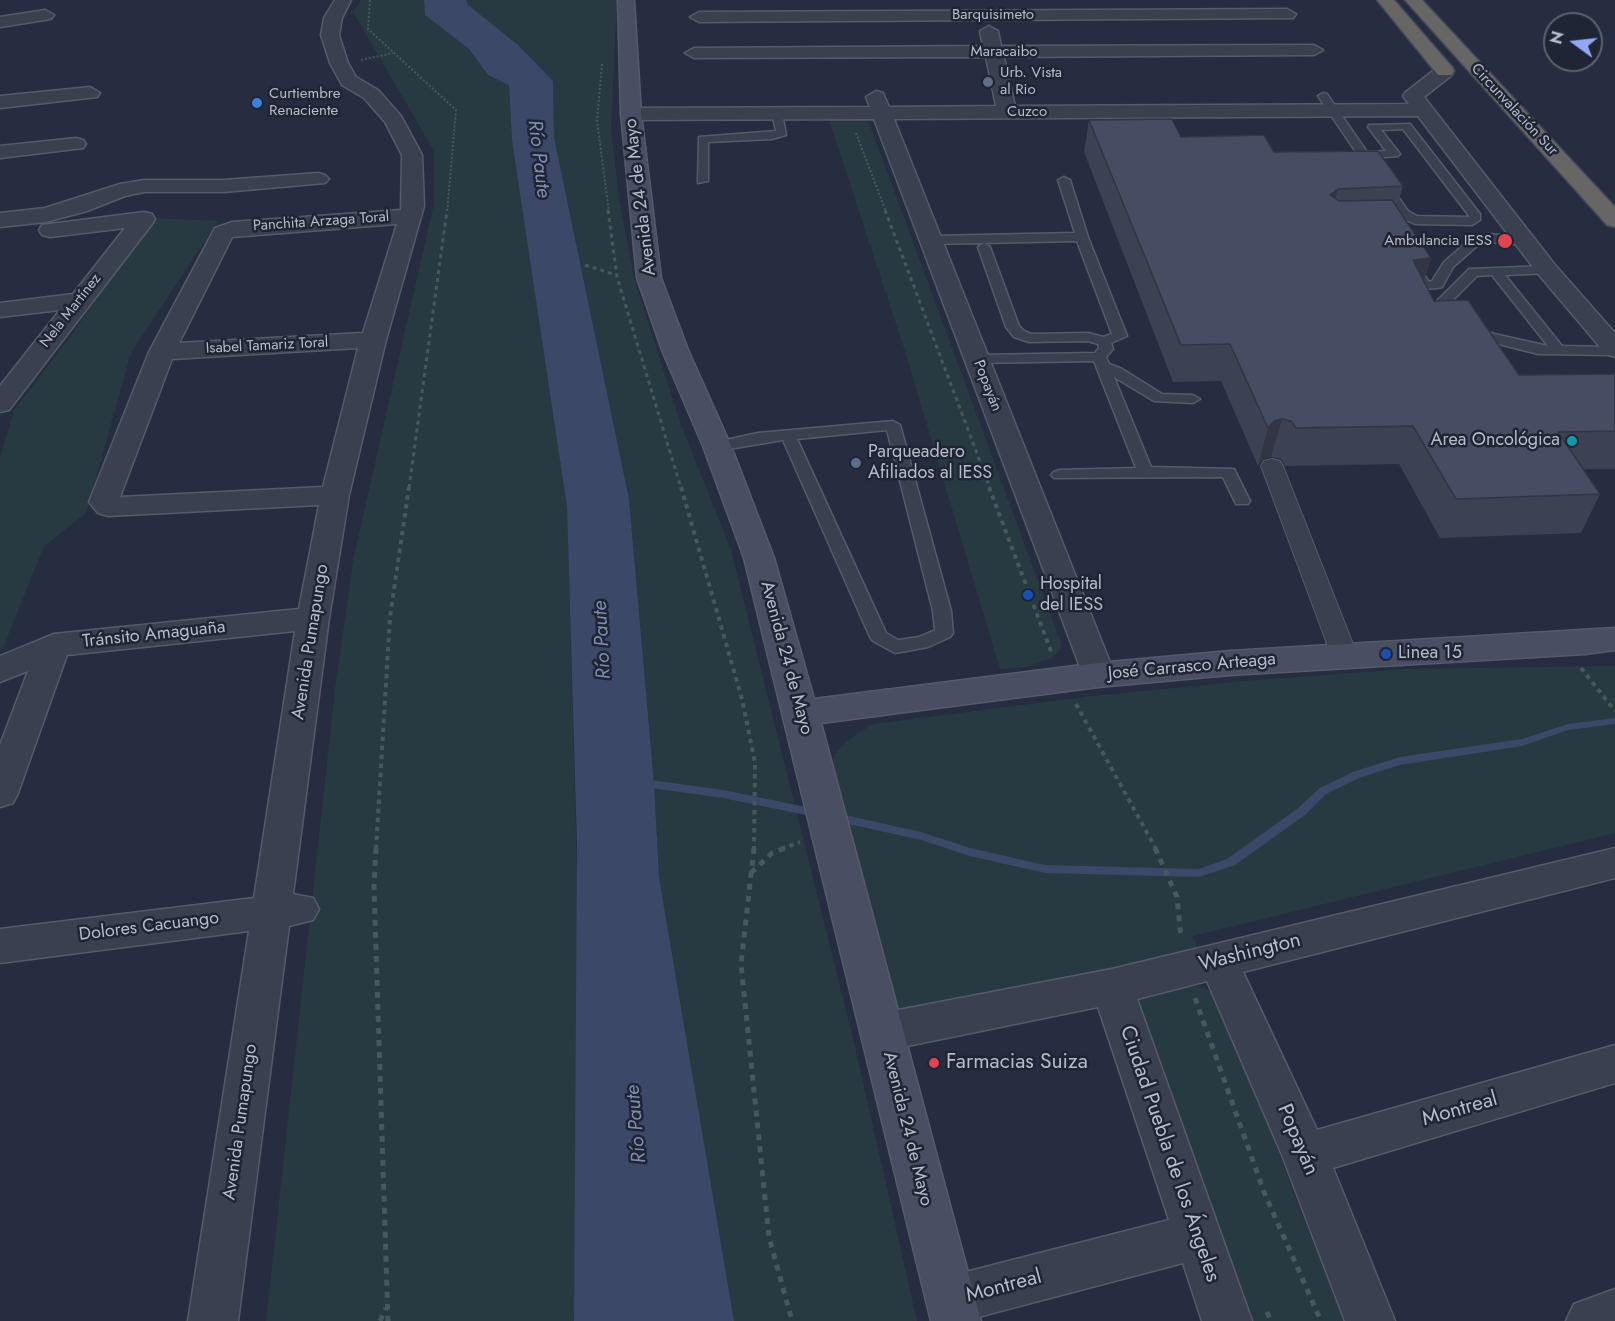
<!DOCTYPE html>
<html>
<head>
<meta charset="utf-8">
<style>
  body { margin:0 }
  #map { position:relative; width:1615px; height:1321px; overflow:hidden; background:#262d40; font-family:Jost,sans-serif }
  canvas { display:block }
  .north { position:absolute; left:1543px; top:12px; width:60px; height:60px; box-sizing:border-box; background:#1f2535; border:2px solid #5c6171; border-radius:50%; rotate:285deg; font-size:16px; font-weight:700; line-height:24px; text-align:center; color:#b7bbca }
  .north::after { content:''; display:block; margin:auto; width:21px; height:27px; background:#91a8f5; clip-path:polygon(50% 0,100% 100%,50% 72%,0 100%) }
</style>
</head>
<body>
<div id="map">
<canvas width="1615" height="1321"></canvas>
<div class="north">N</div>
</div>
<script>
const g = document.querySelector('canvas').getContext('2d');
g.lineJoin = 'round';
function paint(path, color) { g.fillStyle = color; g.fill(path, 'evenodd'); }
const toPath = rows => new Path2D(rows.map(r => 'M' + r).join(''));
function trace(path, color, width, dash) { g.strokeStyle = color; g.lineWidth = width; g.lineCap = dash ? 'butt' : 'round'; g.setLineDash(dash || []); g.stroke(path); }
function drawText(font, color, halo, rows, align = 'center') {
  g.font = font + ' Jost,sans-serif'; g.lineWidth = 5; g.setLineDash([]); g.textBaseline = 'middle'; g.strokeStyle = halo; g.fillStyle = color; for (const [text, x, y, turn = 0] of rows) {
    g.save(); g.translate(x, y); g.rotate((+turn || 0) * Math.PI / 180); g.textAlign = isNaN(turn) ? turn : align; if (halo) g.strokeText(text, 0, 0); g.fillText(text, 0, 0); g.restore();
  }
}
const green = toPath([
  [361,0,424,0,425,15,469,49,488,75,509,84,512,138,567,507,580,979,574,1321,266,1321,335,689,354,556,434,203,434,151,353,12],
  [466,0,617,0,611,129,619,198,634,278,680,422,731,550,853,1038,917,1321,734,1321,659,877,654,783,629,499,554,137,553,81,468,5],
  [828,117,863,119,869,123,1061,643,1060,650,1051,658,1026,667,1000,669,904,348],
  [151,218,218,221,131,353,86,513,44,546,3,648,0,650,0,458,14,410,70,337],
  [1615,666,1615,833,1193,936,1200,956,903,1013,889,1011,830,768,835,754,848,740,873,724,1093,696,1256,680,1408,669],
  [1196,986,1214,991,1224,1003,1299,1208,1347,1321,1240,1321,1132,999]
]);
const water = toPath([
  [424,0,466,0,468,5,518,45,553,81,554,137,629,499,654,783,659,877,734,1321,574,1321,577,846,567,507,512,140,509,85,488,75,469,49,425,15]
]);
const stream = toPath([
  [1615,718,1615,724,1568,730,1522,746,1400,765,1359,778,1326,794,1305,815,1235,865,1199,877,1045,873,970,856,921,840,835,821,831,820,830,817,831,814,835,813,921,832,970,848,1045,865,1199,869,1227,859,1297,809,1320,788,1353,772,1400,757,1522,739,1568,724,1615,718],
  [644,779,723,790,816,809,820,810,821,813,820,816,816,817,723,798,644,787,641,786,639,783,641,780,644,779]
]);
const pathFar3 = toPath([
  [370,0,368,29,456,110,447,212],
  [361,60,393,53],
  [602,64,597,121,609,212],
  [856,133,886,212]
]);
const pathFar2 = toPath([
  [608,210,617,277,681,488],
  [885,210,990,488],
  [585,265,616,275],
  [409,488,447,210]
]);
const pathFar1 = toPath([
  [681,487,742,699,755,763,754,849],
  [989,487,1052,654],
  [1581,668,1615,711],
  [1076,704,1156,849],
  [376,849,390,617,409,487],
  [781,849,800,842]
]);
const path = toPath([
  [376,848,374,887,388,1321],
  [754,848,741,964,769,1237,792,1321],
  [1155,848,1177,897,1181,938],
  [751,873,772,853,785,848],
  [1195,998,1264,1192,1321,1321],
  [1267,1312,1271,1321],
  [380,1321,386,1308]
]);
const service = toPath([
  [1323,93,1327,94,1367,152,1386,151,1368,127,1369,125,1410,124,1480,214,1480,220,1472,225,1415,224,1400,217,1318,96,1323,93],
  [1403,129,1470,217,1469,217,1417,216,1408,211,1371,158,1398,156,1400,154,1381,130,1403,129],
  [777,110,782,113,786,135,772,139,708,142,708,181,698,183,699,137,776,131,772,113,777,110],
  [1064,177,1070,180,1088,237,1127,336,1111,343,1113,349,1106,357,1109,364,1122,369,1162,394,1193,395,1200,399,1193,403,1154,401,1114,377,1151,467,1234,469,1250,501,1248,504,1236,504,1223,477,1054,478,1051,475,1054,472,1059,470,1136,468,1094,361,977,363,970,359,977,355,1095,353,1099,348,1098,344,1088,341,1029,342,1014,337,1006,327,978,247,984,243,990,247,1019,326,1024,331,1031,334,1088,333,1103,337,1112,334,1077,241,931,244,925,240,931,236,1075,233,1058,180,1064,177],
  [1489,234,1524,237,1530,241,1524,245,1489,242,1478,245,1453,267,1442,287,1437,288,1421,289,1406,267,1412,263,1417,264,1429,282,1432,281,1444,262,1470,239,1489,234],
  [1547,266,1552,267,1552,273,1505,275,1562,346,1615,347,1615,355,1538,354,1467,336,1465,333,1472,329,1548,346,1492,275,1477,276,1445,308,1450,319,1448,322,1438,322,1436,319,1431,307,1469,269,1547,266],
  [893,421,900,425,951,611,953,633,950,637,928,647,895,653,873,641,870,637,783,440,717,451,709,446,712,443,758,433,893,421],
  [887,430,933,611,935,630,919,637,898,640,886,633,797,439,887,430]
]);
const pedestrian = toPath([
  [1272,459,1280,461,1283,466,1358,657,1354,663,1345,666,1336,663,1332,657,1261,466,1264,461,1272,459]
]);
const minor = toPath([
  [335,0,351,0,342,18,339,35,348,63,356,77,378,90,401,116,422,155,424,206,386,340,349,495,329,618,293,894,313,898,319,909,313,920,289,926,238,1321,188,1321,249,931,0,963,0,929,254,898,295,631,67,655,18,793,13,803,0,807,0,745,28,671,0,682,0,656,54,634,299,609,319,505,108,516,98,513,89,502,149,352,215,228,232,222,401,210,402,155,385,122,364,98,342,85,330,63,321,35,324,18,335,0],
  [397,224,363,333,179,343,232,237,397,224],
  [358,348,323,487,120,497,172,359,358,348],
  [1287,9,1296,14,1293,18,699,22,690,17,699,12,1287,9],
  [45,10,54,15,51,19,0,27,0,17,45,10],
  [989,26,998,31,1001,46,1314,45,1323,50,1314,55,1004,57,1015,106,1409,104,1403,96,1406,92,1438,67,1452,67,1454,71,1452,75,1424,97,1555,265,1615,333,1615,357,1606,354,1539,275,1418,116,894,119,1115,675,1110,683,1098,687,1086,683,874,119,631,120,621,114,631,108,870,107,866,97,876,91,883,93,889,107,996,106,986,57,694,58,685,53,694,48,983,46,980,31,989,26],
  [90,87,100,93,97,97,0,108,0,96,90,87],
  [76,138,83,140,86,144,83,148,0,158,0,146,76,138],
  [318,173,325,175,329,179,325,183,224,192,144,192,125,196,87,211,46,222,0,227,0,213,45,208,120,184,144,180,224,180,318,173],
  [144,212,152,214,155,219,152,224,9,410,0,412,0,386,60,310,0,317,0,303,73,294,125,228,50,237,42,235,39,230,42,225,144,212],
  [1615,848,1615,878,1243,972,1317,1130,1615,1045,1615,1083,1333,1168,1395,1321,1345,1321,1282,1155,1207,981,1137,999,1252,1321,1202,1321,1183,1263,963,1321,942,1321,933,1317,926,1300,933,1283,950,1276,1169,1220,1098,1007,883,1051,868,1045,862,1032,868,1019,883,1013,1112,969,1615,848],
  [1615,1289,1615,1321,1566,1321,1574,1304,1615,1289]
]);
const secondary = toPath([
  [618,0,634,0,641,114,661,278,688,350,731,446,774,558,814,699,1098,663,1230,651,1615,628,1615,650,1585,654,1230,675,1098,687,821,723,981,1321,931,1321,744,558,703,446,662,350,637,278,621,114,618,0]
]);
const trunk = toPath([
  [1377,0,1394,0,1452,67,1454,71,1452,75,1438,75,1377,0],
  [1405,0,1422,0,1615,207,1615,227,1607,225,1405,0]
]);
const wall = toPath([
  [1089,120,1181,137,1274,152,1403,186,1397,207,1431,258,1424,281,1434,301,1519,375,1615,374,1615,469,1583,469,1600,494,1581,533,1440,538,1399,464,1285,466,1281,459,1271,457,1263,459,1258,466,1221,381,1173,382,1084,152]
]);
const shadedWall = toPath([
  [1338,189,1329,223,1330,195],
  [1431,258,1419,294,1413,260],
  [1282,419,1271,457,1263,459,1258,466,1268,428,1274,421]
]);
const building = toPath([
  [1172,119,1181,137,1264,135,1274,152,1378,151,1403,186,1338,189,1330,195,1339,201,1392,200,1431,258,1413,260,1434,301,1468,300,1519,375,1615,374,1615,431,1558,432,1600,494,1456,499,1413,426,1296,428,1291,421,1282,419,1274,421,1268,428,1230,344,1181,345,1089,120,1172,119]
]);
const markers = [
  [988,82,6,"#5c6f8a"],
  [257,103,6,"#3f7fe0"],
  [1505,241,8,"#e0444e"],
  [1572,441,6,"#0f9aa8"],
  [856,463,6,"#5c6f8a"],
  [1028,595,6,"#1a4fb4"],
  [1386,654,6,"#1a4fb4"],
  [934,1063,6,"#e0444e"]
];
const farStreetnames = [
  ["Barquisimeto",993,15],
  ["Maracaibo",1004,52],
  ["Circunvalación Sur",1514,110,47],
  ["Cuzco",1027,112],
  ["Panchita Arzaga Toral",321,222,-4],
  ["Nela Martínez",71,311,-52],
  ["Isabel Tamariz Toral",267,346,-3],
  ["Popayán",987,386,69]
];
const farPoinames = [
  ["Urb. Vista",1000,73],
  ["al Rio",1000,90],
  ["Curtiembre",269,94],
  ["Renaciente",269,111],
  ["Ambulancia IESS",1492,241,"right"]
];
const streetNames = [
  ["Avenida 24 de Mayo",641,197,-97],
  ["Tránsito Amaguaña",154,635,-6],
  ["Avenida Pumapungo",311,642,-81],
  ["Avenida 24 de Mayo",786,658,75],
  ["José Carrasco Arteaga",1192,667,-5],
  ["Dolores Cacuango",149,927,-7],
  ["Avenida Pumapungo",241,1122,-82],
  ["Avenida 24 de Mayo",907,1129,76]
];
const poiNames = [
  ["Area Oncológica",1560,441,"right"],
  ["Parqueadero",868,453],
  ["Afiliados al IESS",868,474],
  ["Hospital",1040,585],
  ["del IESS",1040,606],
  ["Linea 15",1398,654]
];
const waterNames = [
  ["Río Paute",538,159,83],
  ["Río Paute",603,640,-93],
  ["Río Paute",637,1124,-95]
];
const nearStreetnames = [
  ["Washington",1250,953,-14],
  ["Montreal",1460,1110,-16],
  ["Popayán",1297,1140,67],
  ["Ciudad Puebla de los Ángeles",1169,1154,71],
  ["Montreal",1004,1287,-15]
];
const nearPoinames = [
  ["Farmacias Suiza",946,1063]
];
paint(green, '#283a41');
paint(water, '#3c4868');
paint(stream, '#3c4868');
trace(service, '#555b6a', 3);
trace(pedestrian, '#555b6a', 2);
trace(minor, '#555b6a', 3);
trace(secondary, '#555b6a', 3);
trace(trunk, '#424857', 3);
trace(pathFar3, '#47575d', 2, [2, 2]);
trace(pathFar2, '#47575d', 3, [4, 4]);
trace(pathFar1, '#47575d', 4, [4.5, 4.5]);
trace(path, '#47575d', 5, [6, 6]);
paint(service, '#3a4050');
paint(pedestrian, '#3a4050');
paint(minor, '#3a4050');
paint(secondary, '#494e62');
paint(trunk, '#676664');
paint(wall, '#3c4153');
paint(shadedWall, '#313544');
paint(building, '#464c61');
trace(building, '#313544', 1.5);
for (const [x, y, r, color] of markers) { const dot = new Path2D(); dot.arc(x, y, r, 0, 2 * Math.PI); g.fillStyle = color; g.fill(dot); trace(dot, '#1f2535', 2); }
drawText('15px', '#b7bbca', '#1f2535', farStreetnames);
drawText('15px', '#b7bbca', '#1f2535', farPoinames, 'left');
drawText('18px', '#b7bbca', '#1f2535', streetNames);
drawText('18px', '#b7bbca', '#1f2535', poiNames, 'left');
drawText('italic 20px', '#7f8db0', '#1f2535', waterNames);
drawText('21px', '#b7bbca', '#1f2535', nearStreetnames);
drawText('21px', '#b7bbca', '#1f2535', nearPoinames, 'left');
</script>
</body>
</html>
